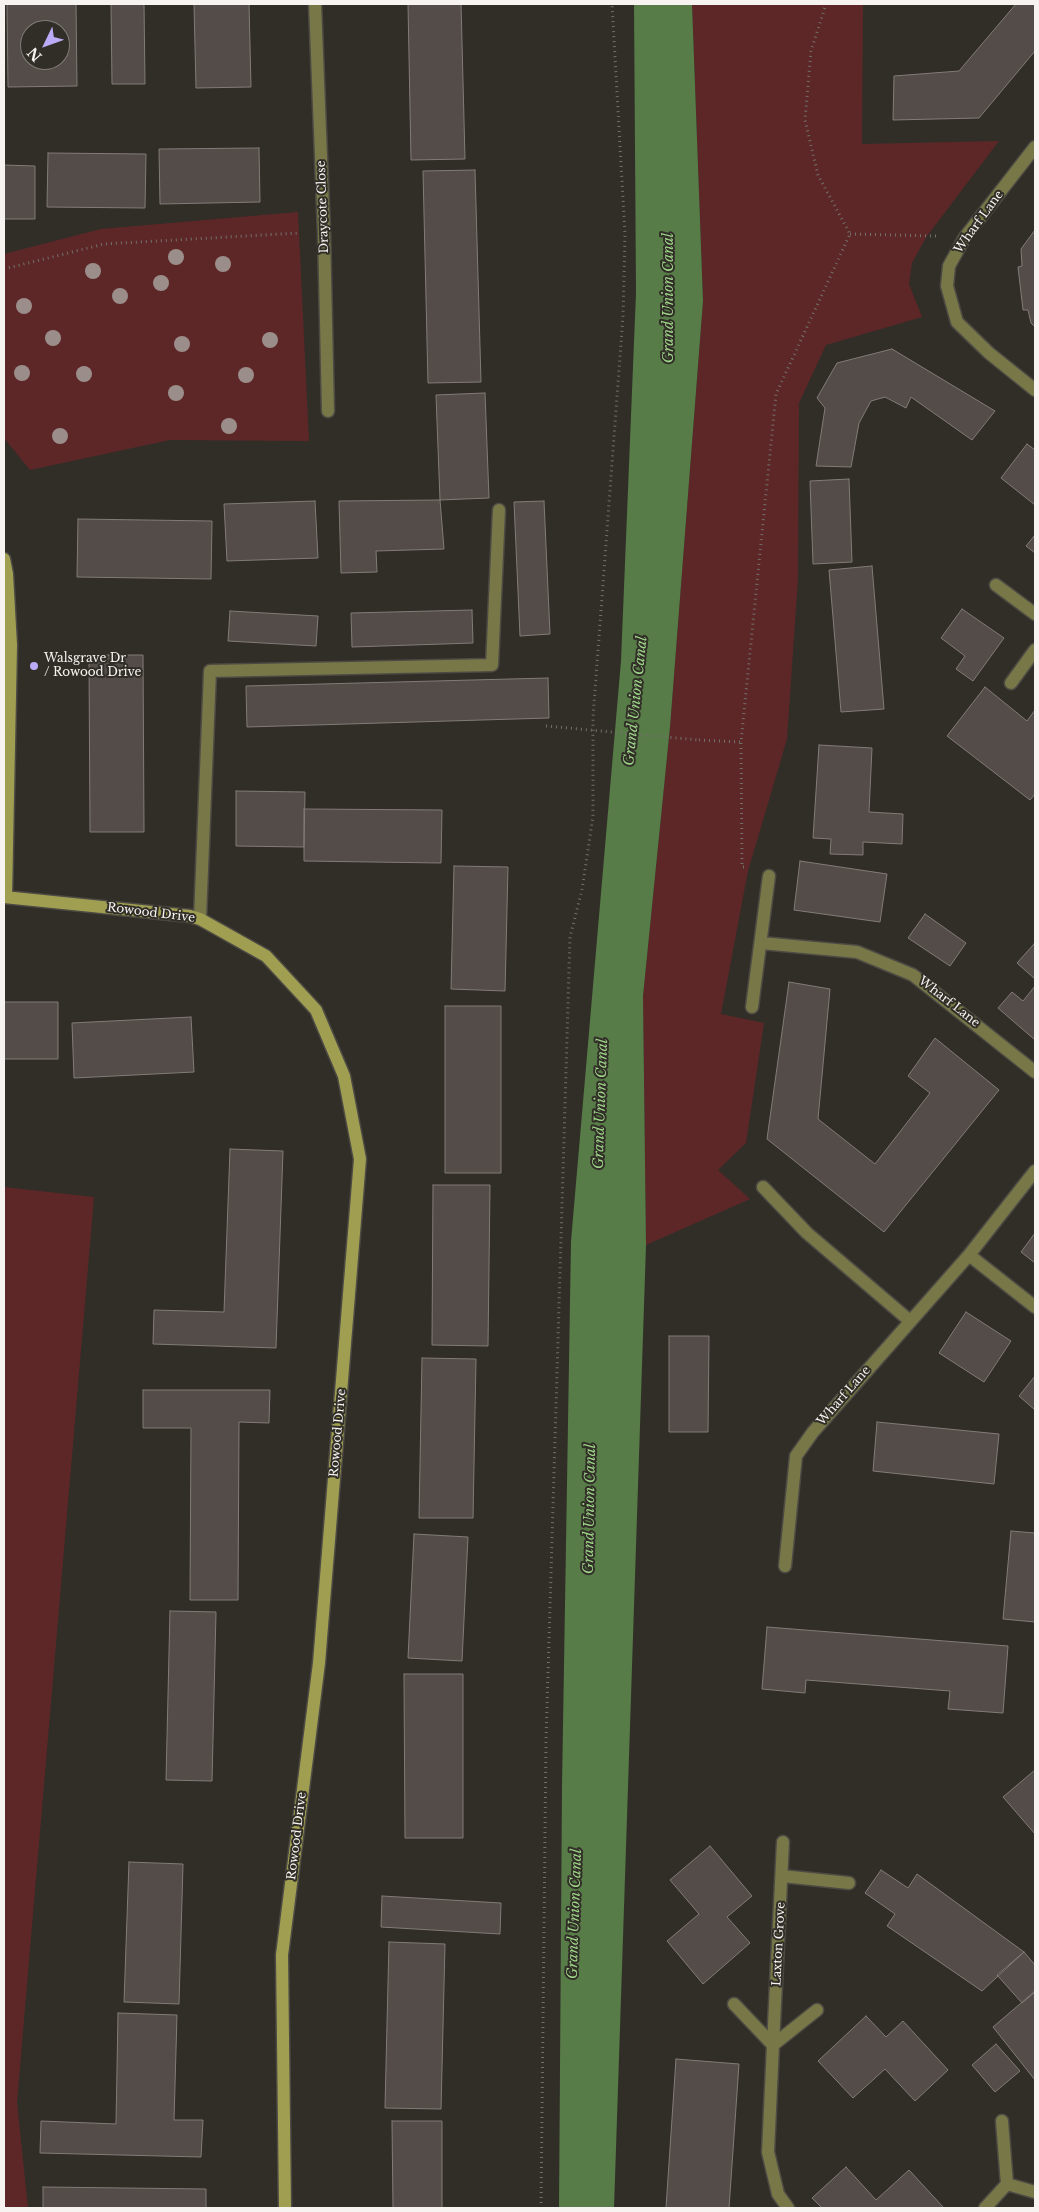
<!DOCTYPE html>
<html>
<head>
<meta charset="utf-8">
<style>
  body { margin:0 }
  #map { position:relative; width:1039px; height:2212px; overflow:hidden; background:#312e28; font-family:"Libre Baskerville",serif }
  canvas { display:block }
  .frame { position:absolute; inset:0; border:5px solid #f6f3f0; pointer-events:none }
  .north { position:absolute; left:20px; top:20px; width:50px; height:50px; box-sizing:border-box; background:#312e28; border:1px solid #807d78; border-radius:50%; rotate:228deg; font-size:14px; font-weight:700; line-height:20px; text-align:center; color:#f6f3f0 }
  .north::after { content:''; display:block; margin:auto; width:18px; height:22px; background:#bbaaf6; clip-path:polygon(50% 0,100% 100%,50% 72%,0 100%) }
</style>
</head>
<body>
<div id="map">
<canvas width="1039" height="2212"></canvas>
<div class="frame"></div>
<div class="north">N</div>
</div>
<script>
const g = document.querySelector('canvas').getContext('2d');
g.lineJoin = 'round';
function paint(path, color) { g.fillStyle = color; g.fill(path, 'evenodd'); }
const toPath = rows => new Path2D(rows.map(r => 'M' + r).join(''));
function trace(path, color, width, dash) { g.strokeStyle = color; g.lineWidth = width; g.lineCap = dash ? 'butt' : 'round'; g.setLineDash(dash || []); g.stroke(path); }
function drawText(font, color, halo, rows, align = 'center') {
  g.font = font + ' "Libre Baskerville",serif'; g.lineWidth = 4; g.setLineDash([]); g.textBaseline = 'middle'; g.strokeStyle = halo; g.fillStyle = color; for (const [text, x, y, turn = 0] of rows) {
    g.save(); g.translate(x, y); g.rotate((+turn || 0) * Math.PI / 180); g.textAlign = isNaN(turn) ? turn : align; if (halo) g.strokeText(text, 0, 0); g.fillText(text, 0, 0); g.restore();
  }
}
const green = toPath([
  [692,4,863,4,862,144,999,141,927,236,912,263,909,284,922,317,826,345,799,403,798,578,787,739,748,871,721,1014,764,1023,746,1143,718,1170,750,1199,646,1245,643,996,670,727,703,301],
  [298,212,309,441,170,440,30,470,4,438,4,254,101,229],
  [4,1187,94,1197,17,2102,28,2208,4,2208]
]);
const water = toPath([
  [634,4,692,4,703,301,670,727,643,996,646,1245,614,2208,559,2208,562,1786,571,1241,621,661,636,293]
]);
const building = toPath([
  [7,4,76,4,77,86,8,87,7,4],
  [30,30,60,30,60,60,30,60,30,30],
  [111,4,144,4,145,84,112,84,111,4],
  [194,4,249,4,251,87,196,88,194,4],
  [408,4,461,4,465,159,411,160,408,4],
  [1016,4,1035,4,1035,51,979,118,893,120,894,76,959,71,1016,4],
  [259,148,260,202,160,204,159,149,259,148],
  [48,153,146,154,145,208,47,207,48,153],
  [4,165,35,166,35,219,4,219,4,165],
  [475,170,481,382,428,383,423,171,475,170],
  [1035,230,1035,327,1031,323,1028,310,1023,310,1018,267,1022,266,1021,249,1035,230],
  [892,349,995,411,972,440,911,397,906,408,885,397,871,401,859,423,851,467,816,466,825,408,817,398,837,363,892,349],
  [485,393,489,498,440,500,436,395,485,393],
  [1027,444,1035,450,1035,505,1001,478,1027,444],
  [849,479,852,562,813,564,810,481,849,479],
  [440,500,444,549,376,551,377,572,341,573,339,501,440,500],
  [315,501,318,558,227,561,224,504,315,501],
  [544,501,550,634,520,636,514,502,544,501],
  [78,519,212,521,211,579,77,577,78,519],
  [1035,535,1035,553,1026,546,1035,535],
  [872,566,884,709,841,712,829,570,872,566],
  [962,609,1004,638,973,681,956,669,965,656,941,638,962,609],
  [472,610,473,643,352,647,351,613,472,610],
  [230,611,318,616,316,646,228,641,230,611],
  [89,655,143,655,144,832,90,832,89,655],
  [548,678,549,718,247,727,246,686,548,678],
  [985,687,1027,721,1035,710,1035,794,1030,800,947,736,985,687],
  [819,745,872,748,869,812,903,814,902,844,863,842,863,855,830,854,831,839,813,838,819,745],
  [236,791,305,792,304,847,236,846,236,791],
  [304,809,442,810,441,863,304,861,304,809],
  [800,861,887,874,880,922,794,910,800,861],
  [454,866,508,867,505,991,451,989,454,866],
  [925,914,966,943,950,966,908,938,925,914],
  [1034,944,1035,946,1035,979,1017,963,1034,944],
  [789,982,830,989,818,1119,875,1164,930,1093,908,1076,935,1038,999,1090,884,1232,767,1139,789,982],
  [1035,986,1035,1040,998,1008,1012,992,1023,1001,1035,986],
  [4,1002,58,1002,58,1059,4,1059,4,1002],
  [445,1006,501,1006,501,1173,445,1173,445,1006],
  [191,1017,194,1072,74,1078,72,1023,191,1017],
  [230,1149,283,1151,276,1348,153,1344,154,1310,224,1312,230,1149],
  [433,1185,490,1185,488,1346,432,1345,433,1185],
  [1035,1233,1035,1263,1021,1252,1035,1233],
  [966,1312,1011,1341,984,1382,939,1353,966,1312],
  [669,1336,709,1336,708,1432,669,1432,669,1336],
  [422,1358,476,1359,473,1518,419,1518,422,1358],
  [1035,1376,1035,1410,1019,1396,1035,1376],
  [143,1390,270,1390,269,1423,239,1422,238,1600,190,1600,191,1428,143,1428,143,1390],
  [877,1422,999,1434,994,1484,873,1471,877,1422],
  [1011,1531,1035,1533,1035,1622,1003,1619,1011,1531],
  [414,1534,468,1537,462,1661,408,1658,414,1534],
  [170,1611,216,1612,212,1781,166,1780,170,1611],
  [767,1627,1008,1646,1003,1713,948,1709,950,1691,806,1680,805,1693,762,1689,767,1627],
  [404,1674,463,1674,463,1838,405,1838,404,1674],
  [1035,1770,1035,1834,1003,1797,1035,1770],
  [710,1846,752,1896,727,1917,750,1943,703,1984,667,1941,699,1914,670,1880,710,1846],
  [129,1862,183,1864,179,2004,124,2002,129,1862],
  [881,1870,908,1888,917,1874,1024,1952,982,1991,887,1926,895,1914,865,1893,881,1870],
  [382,1896,501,1903,500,1934,381,1927,382,1896],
  [389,1942,445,1944,441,2109,385,2108,389,1942],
  [1024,1952,1035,1965,1035,1992,1022,2003,997,1975,1024,1952],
  [1034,1992,1035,1993,1035,2080,993,2027,1034,1992],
  [118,2013,177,2015,174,2120,203,2120,201,2157,40,2153,41,2121,116,2124,118,2013],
  [866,2016,886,2037,903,2021,948,2070,915,2101,885,2069,853,2098,818,2061,866,2016],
  [996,2044,1020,2071,995,2092,972,2065,996,2044],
  [676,2059,739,2064,729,2208,666,2208,676,2059],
  [392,2121,442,2121,442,2208,393,2208,392,2121],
  [846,2167,876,2200,909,2170,944,2208,822,2208,812,2198,846,2167],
  [43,2187,206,2189,206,2208,43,2208,43,2187]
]);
const path = toPath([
  [850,234,936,236],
  [4,269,104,244,299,233],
  [699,740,741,742],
  [744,867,742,867,741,742,776,394,850,234,818,175,805,120,811,51,826,4],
  [541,2208,546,1741,570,937,582,890,593,816,593,717,623,317,625,234,612,4]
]);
const lane = toPath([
  [200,919,210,671,492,665,499,510],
  [763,1187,807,1233,910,1321],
  [782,1876,849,1883],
  [773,2045,783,1842]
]);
const street = toPath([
  [315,4,324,232,328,411],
  [1035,147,965,237,949,266,947,286,957,322,989,353,1035,390],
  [996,585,1035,614],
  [1011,683,1035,650],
  [761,943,857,952,913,975,1035,1072],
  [752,1007,769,876],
  [969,1255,1035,1307],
  [785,1566,796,1456,813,1432,969,1255,1035,1171],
  [734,2004,773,2045,817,2010],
  [773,2045,768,2152,778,2194,788,2208],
  [1002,2121,1007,2184,1035,2192],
  [985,2208,1007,2184]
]);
const secondary = toPath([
  [4,559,7,574,11,645,6,897],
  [4,897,190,916,200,919,266,956,316,1010,344,1076,360,1159,319,1663,282,1955,285,2208]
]);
const pathBridge = toPath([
  [546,726,699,740]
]);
const trees = [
  [176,257],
  [223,264],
  [93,271],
  [161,283],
  [120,296],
  [24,306],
  [53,338],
  [270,340],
  [182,344],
  [22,373],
  [84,374],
  [246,375],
  [176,393],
  [229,426],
  [60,436]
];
const markers = [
  [34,666,5,"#bbaaf6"]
];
const streetNames = [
  ["Draycote Close",323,207,-92],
  ["Wharf Lane",979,222,-54],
  ["Rowood Drive",151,913,7],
  ["Wharf Lane",949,1002,38],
  ["Wharf Lane",844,1396,-49],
  ["Rowood Drive",338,1433,-85],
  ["Rowood Drive",297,1836,-83],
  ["Laxton Grove",779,1944,-87]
];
const poiNames = [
  ["Walsgrave Dr",44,659],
  ["/ Rowood Drive",44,673]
];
const waterNames = [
  ["Grand Union Canal",669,298,-90],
  ["Grand Union Canal",636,701,-84],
  ["Grand Union Canal",601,1104,-88],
  ["Grand Union Canal",590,1509,-89],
  ["Grand Union Canal",575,1914,-88]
];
paint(green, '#5d2728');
paint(water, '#577c48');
paint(building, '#534c48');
trace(building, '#837b77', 1);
trace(lane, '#4d4a44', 15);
trace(street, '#4d4a44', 15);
trace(secondary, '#4d4a44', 15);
trace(path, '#73706b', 3, [1, 4]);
trace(lane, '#777747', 12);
trace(street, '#777747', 12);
trace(secondary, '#a09f51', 12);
trace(pathBridge, '#73706b', 3, [1, 4]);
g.fillStyle = '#9b8e8a';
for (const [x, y] of trees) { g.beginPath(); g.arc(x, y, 8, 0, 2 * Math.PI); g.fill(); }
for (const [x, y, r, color] of markers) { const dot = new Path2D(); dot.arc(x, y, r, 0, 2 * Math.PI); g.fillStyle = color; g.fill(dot); trace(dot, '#312e28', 2); }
drawText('12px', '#f6f3f0', '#312e28', streetNames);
drawText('12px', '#f6f3f0', '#312e28', poiNames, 'left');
drawText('italic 14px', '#9fd789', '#312e28', waterNames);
</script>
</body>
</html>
